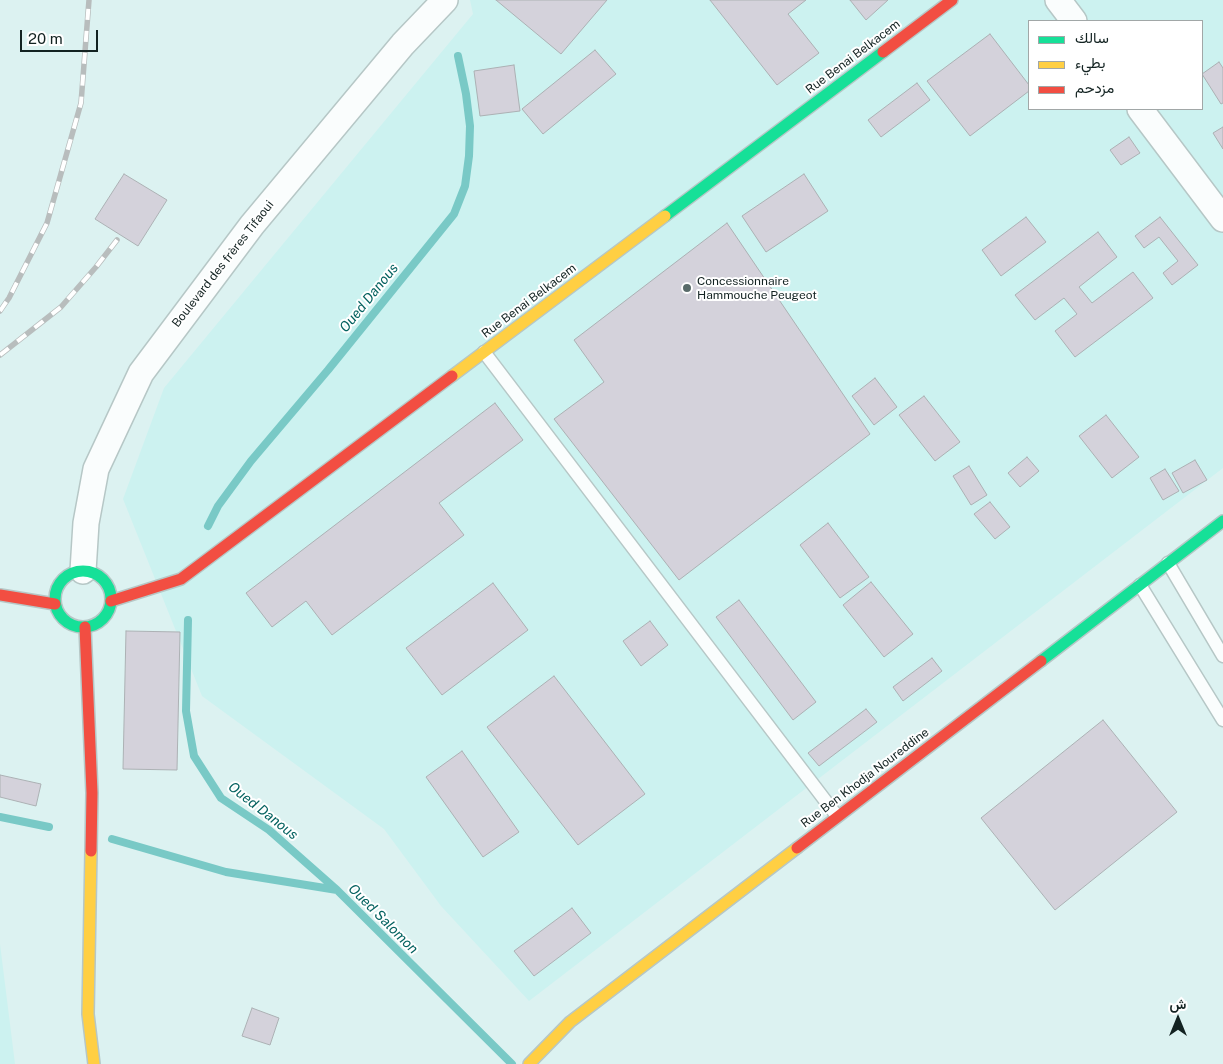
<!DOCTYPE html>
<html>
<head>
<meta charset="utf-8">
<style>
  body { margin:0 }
  #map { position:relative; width:1223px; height:1064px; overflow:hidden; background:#dcf2f1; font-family:"Public Sans",Vazirmatn,sans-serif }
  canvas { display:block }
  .legend { position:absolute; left:1028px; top:20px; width:175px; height:90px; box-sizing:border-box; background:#fff; border:1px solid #a1a7a7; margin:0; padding:6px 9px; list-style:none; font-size:15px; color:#132322 }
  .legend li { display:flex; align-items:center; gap:10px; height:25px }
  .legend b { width:25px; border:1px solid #a1a7a7 }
  .north { position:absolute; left:1153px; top:994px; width:50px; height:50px; -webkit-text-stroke:4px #fff; paint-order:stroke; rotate:0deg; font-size:14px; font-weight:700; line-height:20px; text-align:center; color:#132322 }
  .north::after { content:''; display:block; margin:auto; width:18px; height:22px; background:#132322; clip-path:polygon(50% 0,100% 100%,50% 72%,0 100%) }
  .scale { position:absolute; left:20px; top:30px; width:78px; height:22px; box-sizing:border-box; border:2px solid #132322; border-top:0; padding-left:6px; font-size:15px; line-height:18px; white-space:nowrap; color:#132322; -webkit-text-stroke:4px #fff; paint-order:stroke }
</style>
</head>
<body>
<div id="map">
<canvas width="1223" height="1064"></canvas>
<ul class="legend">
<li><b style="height:6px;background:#16e098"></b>سالك</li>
<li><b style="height:6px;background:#ffcf43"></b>بطيء</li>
<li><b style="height:6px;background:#f24e42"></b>مزدحم</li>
</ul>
<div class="north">ش</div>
<div class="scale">20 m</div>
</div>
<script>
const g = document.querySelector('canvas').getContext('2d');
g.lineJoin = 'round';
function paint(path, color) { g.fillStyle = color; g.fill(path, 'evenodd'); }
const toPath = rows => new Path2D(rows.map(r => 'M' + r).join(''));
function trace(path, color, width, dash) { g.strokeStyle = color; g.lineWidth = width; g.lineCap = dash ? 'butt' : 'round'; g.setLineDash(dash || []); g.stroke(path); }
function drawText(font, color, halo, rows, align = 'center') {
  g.font = font + ' "Public Sans",sans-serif'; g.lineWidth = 4; g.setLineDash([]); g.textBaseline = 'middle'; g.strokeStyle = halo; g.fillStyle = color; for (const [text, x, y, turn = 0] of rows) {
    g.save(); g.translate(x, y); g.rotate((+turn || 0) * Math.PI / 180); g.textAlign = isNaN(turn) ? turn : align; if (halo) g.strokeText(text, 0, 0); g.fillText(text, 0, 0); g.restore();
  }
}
const built = toPath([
  [470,0,1223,0,1223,468,529,1001,441,906,384,829,202,696,123,499,164,388,473,14],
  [1029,21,1202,21,1202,109,1029,109],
  [0,944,15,1064,0,1064]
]);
const stream = toPath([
  [208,526,218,506,251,461,328,370,454,214,465,186,469,156,470,126,466,94,458,56],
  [188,620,186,711,194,756,221,798,269,830,337,890],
  [0,817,49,827],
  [112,839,226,872,337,890,512,1064]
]);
const building = toPath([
  [496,0,607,0,561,54,496,0],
  [710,0,806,0,788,14,819,53,777,85,710,0],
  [850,0,888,0,866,20,850,0],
  [990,34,1029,85,1029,91,970,136,927,81,990,34],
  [595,50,616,74,543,134,522,109,595,50],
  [1219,62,1223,68,1223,103,1221,104,1202,74,1219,62],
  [514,65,520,111,480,116,474,71,514,65],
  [917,83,930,100,881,137,868,120,917,83],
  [1223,127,1223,149,1213,133,1223,127],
  [1129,137,1140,153,1121,165,1110,150,1129,137],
  [124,174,167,200,138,246,95,219,124,174],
  [804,174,828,211,766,252,742,216,804,174],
  [1026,217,1046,242,1001,276,982,250,1026,217],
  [1160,217,1198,265,1172,285,1163,273,1178,261,1159,237,1144,248,1135,236,1160,217],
  [727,223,870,434,679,580,554,419,604,382,574,340,727,223],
  [1098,232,1117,257,1079,287,1092,303,1133,272,1153,298,1075,357,1055,331,1077,314,1064,298,1035,320,1015,295,1098,232],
  [875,378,897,407,874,425,852,396,875,378],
  [924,396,960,442,935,461,899,415,924,396],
  [495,403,523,440,439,503,464,535,332,635,306,601,272,627,246,593,495,403],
  [1106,415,1139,457,1112,478,1079,436,1106,415],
  [1027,457,1039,471,1020,487,1008,473,1027,457],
  [1195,460,1207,480,1183,493,1172,473,1195,460],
  [969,466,987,495,971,505,953,476,969,466],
  [1165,469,1179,491,1163,500,1150,478,1165,469],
  [990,502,1010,527,995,539,974,514,990,502],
  [828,523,869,577,840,598,800,545,828,523],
  [871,582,913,634,884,657,843,605,871,582],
  [493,583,528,630,442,695,406,648,493,583],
  [739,600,816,702,793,720,716,617,739,600],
  [650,621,668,645,641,666,623,641,650,621],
  [126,631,180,632,177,770,123,769,126,631],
  [932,658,942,671,903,701,893,687,932,658],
  [554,676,645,794,578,845,487,727,554,676],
  [866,709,877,722,819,766,808,753,866,709],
  [1103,720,1177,812,1055,910,981,818,1103,720],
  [462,751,519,832,483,857,426,777,462,751],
  [0,775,41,784,36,806,0,797,0,775],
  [572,908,591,933,534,976,514,951,572,908],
  [252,1008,279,1018,270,1045,242,1036,252,1008]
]);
const lane = toPath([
  [484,352,837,816],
  [1168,563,1223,656],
  [1140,585,1223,720]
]);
const street = toPath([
  [1058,0,1074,21],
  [1140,109,1223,219],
  [83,571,86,523,96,469,141,373,252,225,403,44,445,0]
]);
const fast = toPath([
  [665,216,883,52],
  '55 599a28 28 0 1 1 56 0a28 28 0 1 1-56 0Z',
  [1041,661,1223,521]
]);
const slow = toPath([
  [452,376,665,216],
  [91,851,88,1014,94,1064],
  [529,1064,570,1022,797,848]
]);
const jam = toPath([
  [883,52,952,0],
  [0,595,55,604],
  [111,601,181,579,452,376],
  [85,627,92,793,91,851],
  [797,848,1041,661]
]);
const rail = toPath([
  [0,311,9,298,47,223,81,103,89,0],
  [0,355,61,307,96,267,117,240]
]);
const markers = [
  [687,288,5,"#596b6a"]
];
const streetNames = [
  ["Rue Benai Belkacem",853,57,-37],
  ["Boulevard des frères Tifaoui",223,264,-52],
  ["Rue Benai Belkacem",529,301,-37],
  ["Rue Ben Khodja Noureddine",865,778,-37]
];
const poiNames = [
  ["Concessionnaire",697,281],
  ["Hammouche Peugeot",697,295]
];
const waterNames = [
  ["Oued Danous",369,298,-51],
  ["Oued Danous",263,811,38],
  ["Oued Salomon",383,919,45]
];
paint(built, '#ccf2f0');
trace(stream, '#79c9c6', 8);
paint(building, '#d4d2db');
trace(building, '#acb1b4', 1);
trace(lane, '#b6c7c6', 15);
trace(street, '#b6c7c6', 28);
trace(fast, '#b6c7c6', 14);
trace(slow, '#b6c7c6', 14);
trace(jam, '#b6c7c6', 14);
trace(lane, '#fafdfd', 12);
trace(street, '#fafdfd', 25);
trace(fast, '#16e098', 11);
trace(slow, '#ffcf43', 11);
trace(jam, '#f24e42', 11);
trace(rail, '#b8bdbd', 5.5);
trace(rail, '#fff', 4, [11]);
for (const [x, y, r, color] of markers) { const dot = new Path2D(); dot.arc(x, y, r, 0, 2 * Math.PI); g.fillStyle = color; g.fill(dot); trace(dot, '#fff', 2); }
drawText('12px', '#132322', '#fff', streetNames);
drawText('12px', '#132322', '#fff', poiNames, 'left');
drawText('italic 14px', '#056260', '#fff', waterNames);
</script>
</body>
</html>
